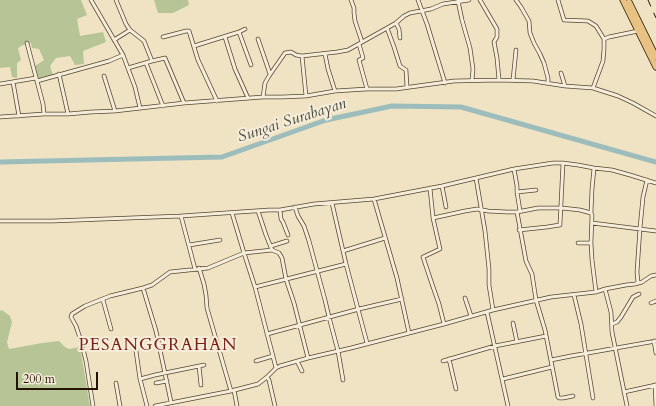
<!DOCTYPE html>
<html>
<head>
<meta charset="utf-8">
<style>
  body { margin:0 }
  #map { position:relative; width:656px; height:406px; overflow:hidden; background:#efe3c4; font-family:Cardo,serif }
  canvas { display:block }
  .scale { position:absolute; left:16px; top:372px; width:82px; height:18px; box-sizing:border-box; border:2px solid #231301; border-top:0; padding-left:5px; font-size:12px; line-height:14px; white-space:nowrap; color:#231301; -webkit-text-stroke:3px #f5edd9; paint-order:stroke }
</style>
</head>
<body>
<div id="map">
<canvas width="656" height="406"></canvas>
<div class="scale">200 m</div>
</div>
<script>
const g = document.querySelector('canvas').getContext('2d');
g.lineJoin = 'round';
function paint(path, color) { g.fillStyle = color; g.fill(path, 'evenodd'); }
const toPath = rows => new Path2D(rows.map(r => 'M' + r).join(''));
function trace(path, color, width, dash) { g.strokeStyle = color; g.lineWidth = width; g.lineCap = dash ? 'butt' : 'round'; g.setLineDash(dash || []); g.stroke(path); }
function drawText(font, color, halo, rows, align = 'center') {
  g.font = font + ' Cardo,serif'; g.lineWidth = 4; g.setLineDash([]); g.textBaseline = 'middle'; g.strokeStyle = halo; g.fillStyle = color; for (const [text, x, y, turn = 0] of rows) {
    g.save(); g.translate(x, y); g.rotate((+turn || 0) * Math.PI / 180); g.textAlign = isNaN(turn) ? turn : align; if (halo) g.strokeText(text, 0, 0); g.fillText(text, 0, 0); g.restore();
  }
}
const green = toPath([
  [0,0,81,0,87,15,77,19,80,36,103,32,106,42,83,51,84,64,75,65,70,56,56,58,50,66,53,75,39,79,35,66,44,60,39,49,32,48,31,43,23,45,18,48,21,60,17,63,17,78,12,77,10,67,0,68],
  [154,0,188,0,189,5,173,13,158,13],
  [2,310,10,316,12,322,7,342,9,349,42,343,59,341,65,347,69,349,80,347,90,406,0,406,0,311]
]);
const river = toPath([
  [0,162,222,157,326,120,392,106,461,107,656,162]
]);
const street = toPath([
  [91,0,123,55,135,87,140,108],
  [116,0,126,24,130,30,144,41,152,61],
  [351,0,354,8,354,13,355,21,362,42],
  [418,0,427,24,445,83],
  [480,0,497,29,497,37,494,42,497,58,499,80],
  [516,0,521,7,529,21,530,33,534,43,540,54,544,63,548,78,548,83],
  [558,0,564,20,588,21,596,26,604,39],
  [458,1,462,20,470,48,473,69,472,80],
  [396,23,399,29,400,38],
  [387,28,394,47,400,66,406,70,407,87],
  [239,32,251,65],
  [163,37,186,31,189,31,198,60,217,101],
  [225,37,235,69,248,98],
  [258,39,270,74],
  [114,40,130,30],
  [27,43,43,104,44,114],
  [359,44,363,58,359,60,367,89],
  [194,46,239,32,245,29],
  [325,54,328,69,335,91],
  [302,56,306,96],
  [146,63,163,106],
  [128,68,152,61,165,58,184,103],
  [561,73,565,86],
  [59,74,68,114],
  [104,76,115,111],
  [513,80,516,50],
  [37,81,109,61,123,55],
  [13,82,19,116],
  [0,84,36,78],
  [593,88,603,61,604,49,604,39,609,37,638,31],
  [263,97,265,83,269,76,285,53,291,52,296,55,302,56,337,52,348,50,396,23,404,16,410,13,431,9,443,4,469,0],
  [0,117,44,114,68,114,91,112,115,111,184,103,263,97,282,97,306,96,335,91,367,89,396,89,454,81,499,80,533,81,565,86,593,88,618,96,633,103,656,116],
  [514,169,517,186,517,192,520,211],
  [476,178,485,231,489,269,489,285,493,310],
  [442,186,446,207],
  [430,188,433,218,440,249,423,257,432,284,439,304,444,324],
  [517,192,536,190],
  [374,199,397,278,409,333],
  [332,203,346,264,367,343],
  [295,207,298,216,304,226,309,241,325,300,329,317,338,351,343,380],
  [280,210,281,219,283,222,288,235],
  [258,211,266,235,272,250,279,253,282,258,286,279,294,303,308,358],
  [517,212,526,261,532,274,536,300,545,330,558,397,559,398,563,398,573,396],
  [232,213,244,253,255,287,276,368],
  [591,213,592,189,594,168],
  [181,216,195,269],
  [433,218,465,211,477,209,488,211,507,212,517,212,538,208,562,208,580,210,591,213,592,215,591,243,592,260,596,292],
  [0,221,53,221,181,216,269,210,280,210,314,204,374,199,442,186,514,169,553,163,563,163,578,165,594,168,612,170,630,175,656,183],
  [592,223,656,231],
  [519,230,547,227,560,225,560,224,563,163],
  [578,243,591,243],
  [189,245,220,240],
  [271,246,287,241],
  [343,251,385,238],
  [199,268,204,284,206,295,207,308,231,391],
  [638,283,637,272,640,228,643,197,647,180],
  [255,287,346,264],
  [143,288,156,331,171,402],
  [605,289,611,312,612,332,627,406],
  [574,295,581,324,593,398],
  [465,298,471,316],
  [103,300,111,329],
  [651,303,656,301],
  [487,312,508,406],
  [513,323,517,342],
  [612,324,617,322,621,317,633,297,639,294],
  [267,334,359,309,402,299],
  [654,341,656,353],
  [136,351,140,379,147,406],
  [449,359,456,389],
  [551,360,571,356,656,341],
  [256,361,273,356],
  [297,361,302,371],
  [443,361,495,346,546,336],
  [199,366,201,385],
  [267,377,269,380,275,406],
  [140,379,155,375,204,365],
  [503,379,552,367],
  [116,383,120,406],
  [156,383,167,381],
  [655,385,656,406],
  [234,390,237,406],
  [624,392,656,385],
  [93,406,86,361,81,341,76,326,71,317,72,314,85,306,110,296,143,288,152,285,170,272,208,268,244,253,272,250],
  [155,406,231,391,258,384,267,377,276,368,280,366,308,358,351,348,444,324,493,310,551,297,596,292,605,289,626,285,635,284,642,282,651,276,656,275]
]);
const highway = toPath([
  [623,0,656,67],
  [629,2,656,57]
]);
const rail = toPath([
  [648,0,656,18]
]);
const waterNames = [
  ["Sungai Surabayan",292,121,-18]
];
const quarterNames = [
  ["PESANGGRAHAN",158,346]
];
paint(green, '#b6c496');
trace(river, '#9cbdbc', 5);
trace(street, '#564732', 4.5);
trace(highway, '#231301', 7);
trace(street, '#f5edd9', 3);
trace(highway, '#e8c282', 5.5);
trace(rail, '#231301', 1, [7, 7]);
drawText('italic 16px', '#4d4e42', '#f5edd9', waterNames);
g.letterSpacing = '1px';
drawText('17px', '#7a1f14', '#f5edd9', quarterNames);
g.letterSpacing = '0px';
</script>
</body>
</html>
